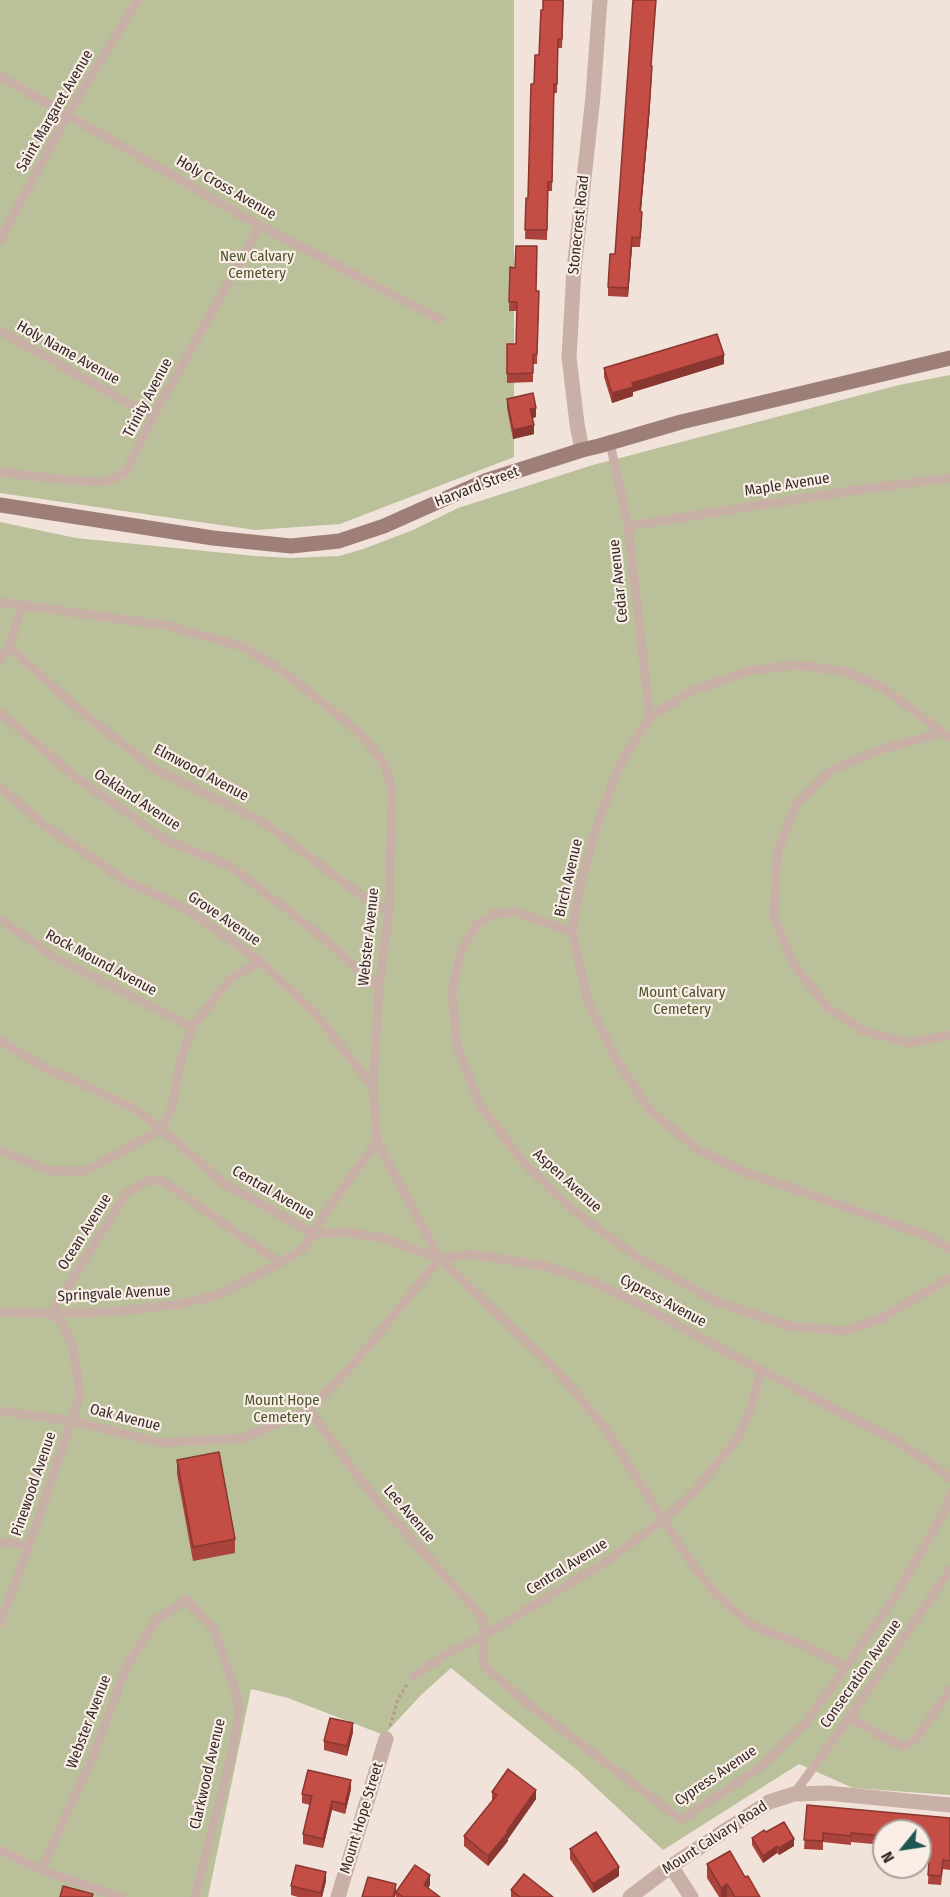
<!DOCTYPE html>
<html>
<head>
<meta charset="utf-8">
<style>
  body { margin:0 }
  #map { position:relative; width:950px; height:1897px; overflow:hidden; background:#f1e2da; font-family:"Fira Sans Condensed",sans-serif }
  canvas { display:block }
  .north { position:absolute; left:872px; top:1819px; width:60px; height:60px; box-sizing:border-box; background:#f9ede6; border:2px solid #ab9f9a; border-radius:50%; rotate:240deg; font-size:16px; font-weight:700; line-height:24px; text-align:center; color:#352927 }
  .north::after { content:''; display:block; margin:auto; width:21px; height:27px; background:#1d5650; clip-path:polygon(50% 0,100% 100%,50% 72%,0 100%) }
</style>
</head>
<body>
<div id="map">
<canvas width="950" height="1897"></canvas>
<div class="north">N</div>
</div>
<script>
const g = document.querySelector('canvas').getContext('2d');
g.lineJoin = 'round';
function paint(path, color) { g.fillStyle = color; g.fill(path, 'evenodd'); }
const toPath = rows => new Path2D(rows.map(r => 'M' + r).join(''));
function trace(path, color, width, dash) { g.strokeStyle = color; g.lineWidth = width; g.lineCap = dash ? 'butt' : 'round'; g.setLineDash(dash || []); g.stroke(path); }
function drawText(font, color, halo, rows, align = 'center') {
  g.font = font + ' "Fira Sans Condensed",sans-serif'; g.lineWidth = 4.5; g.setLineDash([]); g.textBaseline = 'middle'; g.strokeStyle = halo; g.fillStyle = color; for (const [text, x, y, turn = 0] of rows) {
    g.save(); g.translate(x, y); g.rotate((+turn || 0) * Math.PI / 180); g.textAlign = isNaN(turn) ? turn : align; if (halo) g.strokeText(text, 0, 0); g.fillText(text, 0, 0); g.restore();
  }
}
const green = toPath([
  [0,0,514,0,514,457,340,524,255,530,0,493],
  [950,375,950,1795,853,1788,799,1764,663,1850,577,1770,451,1668,421,1695,384,1735,288,1698,251,1689,208,1897,0,1897,0,522,76,538,255,556,291,558,339,556,363,549,413,530,458,508,593,465,899,385]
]);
const path = toPath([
  [390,1726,398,1699,407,1685]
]);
const service = toPath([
  [0,76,260,226,440,319],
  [0,240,68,114,138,0],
  [0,331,153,417],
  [610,443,628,526,650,717],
  [0,472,77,481,105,482,126,472,153,417,260,226],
  [628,526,849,491,950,478],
  [0,602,169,626,244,647,288,675,361,734,384,763,392,790,389,912,379,989,373,1087,377,1142,440,1259],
  [9,647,78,709,155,769,263,822,355,891,389,912],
  [0,661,9,647,22,606],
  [0,713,78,779,166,840,230,866,320,935,379,989],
  [941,733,882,749,831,770,796,805,777,853,774,917,794,965,827,1007,864,1031,908,1043,950,1035],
  [950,738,882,687,844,671,798,665,747,671,690,692,650,717,620,764,598,822,580,886,572,932,588,1002,614,1056,650,1110,699,1151,750,1174,926,1235,950,1249],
  [0,787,44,825,126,881,188,910,260,961,317,1015,373,1087],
  [0,919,54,957,192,1027],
  [572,932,516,912,494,914,478,923,461,951,452,991,457,1046,480,1105,524,1163,575,1212,639,1258,719,1303,790,1326,846,1331,880,1319,950,1278],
  [0,1041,51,1071,74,1080,137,1110,186,1150,222,1182,314,1234,346,1232,386,1239,440,1259,557,1371,605,1428,663,1520,693,1565,717,1595,752,1626,799,1643,846,1667],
  [161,1130,172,1108,180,1063,192,1027,229,980,260,961],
  [0,1151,52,1171,86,1171,161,1130],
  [440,1259,471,1254,544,1266,589,1280,648,1309,723,1350,894,1440,930,1463,950,1478],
  [0,1312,27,1313,85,1313,129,1310,181,1304,218,1295,280,1263,302,1249,314,1234,324,1214,377,1142],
  [51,1313,126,1194,146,1181,161,1180,280,1263],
  [309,1410,373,1496,482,1617,484,1636,483,1665,527,1703,681,1820,758,1769,805,1724,893,1600,948,1506,950,1493],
  [0,1411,72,1421,162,1443,243,1438,309,1410,350,1368,440,1259],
  [0,1542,29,1546],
  [0,1623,29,1546,80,1395,73,1347,63,1324,51,1313],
  [413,1676,452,1651,484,1636,610,1559,663,1520,696,1490,738,1438,751,1408,761,1370],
  [849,1718,903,1747,916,1739,950,1690],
  [794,1794,849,1718,950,1570],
  [0,1850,41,1870,121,1897],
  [41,1870,93,1756,126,1668,156,1620,186,1600,214,1629,235,1689,239,1709,233,1748,195,1897]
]);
const minor = toPath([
  [582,450,577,424,569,357,574,270,593,96,600,0],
  [671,1866,691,1897],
  [338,1897,386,1739],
  [630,1897,671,1866,769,1802,794,1794,827,1793,950,1805]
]);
const secondary = toPath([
  [0,505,213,538,291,546,339,541,384,526,485,481,582,450,599,446,681,422,950,358]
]);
const wall = toPath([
  [564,0,562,48,558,48,557,93,554,93,552,191,548,191,547,240,525,239,526,198,528,198,534,84,539,55,543,10],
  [656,0,651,66,652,75,649,119,641,211,642,221,640,247,632,247,628,297,608,296,608,287,615,254],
  [510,267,536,291,539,291,537,364,533,364,533,382,507,383,507,344,516,344,517,311,509,311],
  [724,364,633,392,633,396,612,403,604,377,604,368],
  [507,399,536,417,532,418,534,434,513,439,507,408],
  [177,1460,235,1539,235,1553,193,1561,177,1474],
  [353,1732,347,1756,324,1750,324,1741],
  [351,1789,345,1814,332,1810,323,1848,303,1844,303,1834,310,1805,302,1803,302,1794],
  [492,1792,536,1799,508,1839,508,1841,488,1866,464,1846,464,1836,492,1801],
  [807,1805,950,1818,950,1870,943,1869,941,1885,928,1884,929,1858,920,1857,920,1831,884,1831,884,1845,851,1842,851,1845,823,1842,823,1850,804,1849],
  [766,1832,794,1846,779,1855,777,1853,763,1863,752,1845,752,1838],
  [570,1849,619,1876,593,1893,570,1859],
  [707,1864,745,1877,760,1897,719,1897,707,1878],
  [326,1881,322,1897,298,1897,291,1895,291,1886],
  [430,1885,428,1888,440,1897,396,1897,396,1892],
  [511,1890,553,1897,511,1897]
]);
const shadedWall = toPath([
  [652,66,649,119,640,221,640,211],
  [632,237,632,247,628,297,628,288],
  [724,355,724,364,633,392,633,396,612,403,612,393,632,383],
  [536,408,536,417,530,419,530,409],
  [534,425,534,434,513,439,513,430],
  [353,1723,353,1732,347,1756,347,1746],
  [351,1780,351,1789,345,1814,345,1804],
  [536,1790,536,1799,508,1839,508,1841,488,1866,488,1856],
  [332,1801,332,1810,323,1848,323,1839],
  [794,1839,794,1846,779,1855,779,1848],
  [777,1846,777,1853,763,1863,763,1856],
  [619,1867,619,1876,593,1893,593,1884],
  [326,1872,326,1881,322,1897,321,1897,321,1893],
  [430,1875,430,1885,424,1895,424,1885],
  [396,1884,396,1894,395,1897,393,1897],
  [727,1884,727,1897,721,1897,721,1888]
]);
const building = toPath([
  [543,0,563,0,562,39,558,39,557,84,554,84,552,182,548,182,547,230,525,230,526,198,528,198,531,84,534,84,535,55,539,55,541,10,543,10,543,0],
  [633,0,656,0,651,66,652,66,649,110,640,211,642,212,640,238,632,237,628,288,608,287,610,254,615,254,633,0],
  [516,246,537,246,536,291,539,291,537,354,533,355,533,373,507,374,507,344,516,344,517,302,509,302,510,267,515,268,516,246],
  [717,334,724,355,632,383,633,387,612,393,604,368,717,334],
  [533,393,536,408,530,409,534,425,513,430,507,399,533,393],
  [219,1452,235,1539,193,1547,177,1460,219,1452],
  [330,1718,353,1723,347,1746,324,1741,330,1718],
  [508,1769,536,1790,507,1831,508,1832,488,1856,464,1836,497,1795,492,1792,508,1769],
  [308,1770,351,1780,345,1804,332,1801,323,1839,303,1834,312,1796,302,1794,308,1770],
  [807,1805,950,1818,950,1861,943,1860,941,1876,928,1875,930,1848,920,1848,920,1831,884,1831,884,1836,851,1833,851,1836,823,1833,823,1841,804,1840,807,1805],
  [784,1822,794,1839,779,1848,777,1846,763,1856,752,1838,764,1830,766,1832,784,1822],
  [596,1832,619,1867,593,1884,570,1849,596,1832],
  [730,1851,745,1877,748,1876,760,1897,735,1897,727,1884,721,1888,707,1864,730,1851],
  [296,1865,326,1872,321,1893,291,1886,296,1865],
  [415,1865,430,1875,424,1885,440,1897,403,1897,396,1892,415,1865],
  [524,1874,553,1897,520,1897,511,1890,524,1874],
  [368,1877,396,1884,393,1897,362,1897,368,1877],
  [63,1886,93,1894,92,1897,60,1897,63,1886]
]);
const streetNames = [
  ["Saint Margaret Avenue",55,111,-60],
  ["Holy Cross Avenue",226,188,30],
  ["Stonecrest Road",579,225,-84],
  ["Holy Name Avenue",68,353,29],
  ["Trinity Avenue",148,398,-62],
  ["Maple Avenue",787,485,-9],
  ["Harvard Street",477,487,-21],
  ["Cedar Avenue",619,581,-96],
  ["Elmwood Avenue",201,773,28],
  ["Oakland Avenue",137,800,33],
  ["Birch Avenue",569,878,-77],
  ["Grove Avenue",224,919,34],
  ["Webster Avenue",369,937,-84],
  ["Rock Mound Avenue",101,963,28],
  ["Aspen Avenue",567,1181,42],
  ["Central Avenue",273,1193,30],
  ["Ocean Avenue",85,1232,-58],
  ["Springvale Avenue",114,1294,-3],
  ["Cypress Avenue",663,1301,28],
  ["Oak Avenue",125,1418,14],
  ["Pinewood Avenue",34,1484,-71],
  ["Lee Avenue",409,1514,49],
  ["Central Avenue",567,1567,-32],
  ["Consecration Avenue",861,1674,-55],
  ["Webster Avenue",89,1722,-69],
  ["Clarkwood Avenue",208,1774,-77],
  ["Cypress Avenue",716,1776,-34],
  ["Mount Hope Street",362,1818,-73],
  ["Mount Calvary Road",715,1838,-33]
];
const parkNames = [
  ["New Calvary",257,257],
  ["Cemetery",257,274],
  ["Mount Calvary",682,993],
  ["Cemetery",682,1010],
  ["Mount Hope",282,1401],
  ["Cemetery",282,1418]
];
paint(green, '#bac09a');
trace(path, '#b59a90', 3, [3, 3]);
trace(service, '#c9b0a6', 9);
trace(minor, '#c9b0a6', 15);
trace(secondary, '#9d7f78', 15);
paint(wall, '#a9433b');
paint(shadedWall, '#893730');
paint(building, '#c44e45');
trace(building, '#893730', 1.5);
drawText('15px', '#352927', '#f9ede6', streetNames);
drawText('15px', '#4b532b', '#f9ede6', parkNames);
</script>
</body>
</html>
